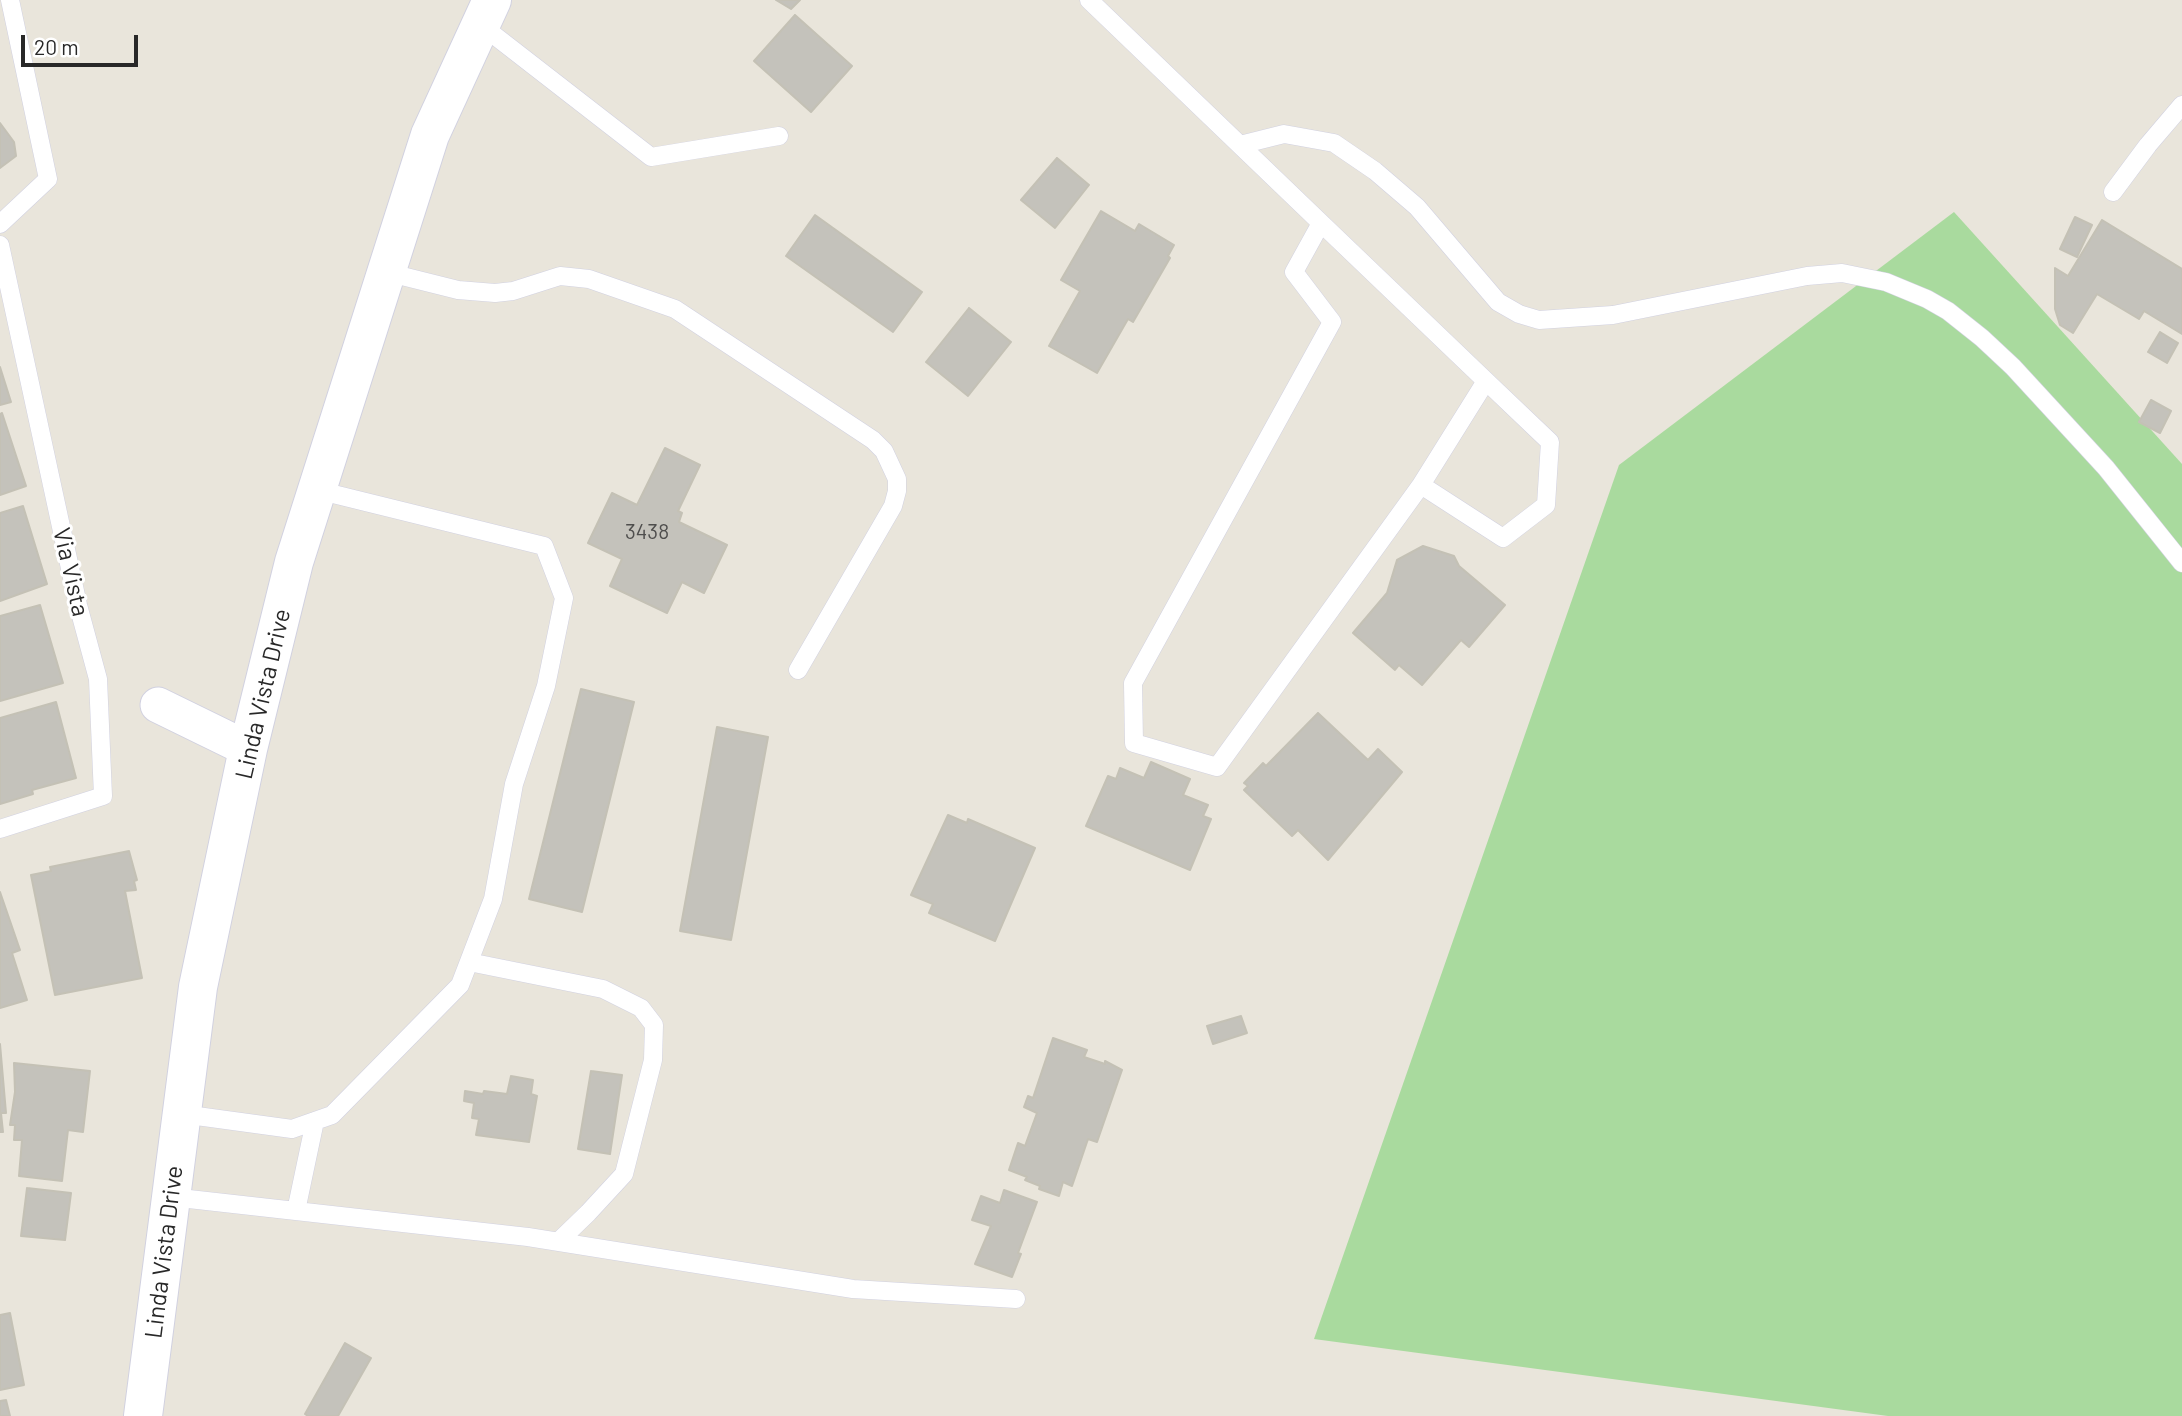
<!DOCTYPE html>
<html>
<head>
<meta charset="utf-8">
<style>
  body { margin:0 }
  #map { position:relative; width:2182px; height:1416px; overflow:hidden; background:#e9e5db; font-family:Barlow,sans-serif }
  canvas { display:block }
  .scale { position:absolute; left:21px; top:35px; width:117px; height:32px; box-sizing:border-box; border:4px solid #282828; border-top:0; padding-left:9px; font-size:21px; line-height:24px; white-space:nowrap; color:#282828; -webkit-text-stroke:5px #fff; paint-order:stroke }
</style>
</head>
<body>
<div id="map">
<canvas width="2182" height="1416"></canvas>
<div class="scale">20 m</div>
</div>
<script>
const g = document.querySelector('canvas').getContext('2d');
g.lineJoin = 'round';
function paint(path, color) { g.fillStyle = color; g.fill(path, 'evenodd'); }
const toPath = rows => new Path2D(rows.map(r => 'M' + r).join(''));
function trace(path, color, width, dash) { g.strokeStyle = color; g.lineWidth = width; g.lineCap = dash ? 'butt' : 'round'; g.setLineDash(dash || []); g.stroke(path); }
function drawText(font, color, halo, rows, align = 'center') {
  g.font = font + ' Barlow,sans-serif'; g.lineWidth = 6; g.setLineDash([]); g.textBaseline = 'middle'; g.strokeStyle = halo; g.fillStyle = color; for (const [text, x, y, turn = 0] of rows) {
    g.save(); g.translate(x, y); g.rotate((+turn || 0) * Math.PI / 180); g.textAlign = isNaN(turn) ? turn : align; if (halo) g.strokeText(text, 0, 0); g.fillText(text, 0, 0); g.restore();
  }
}
const green = toPath([
  [1954,212,2182,464,2182,1416,1888,1416,1314,1339,1619,465]
]);
const building = toPath([
  [776,0,800,0,791,9,776,0],
  [795,15,852,66,811,112,754,61,795,15],
  [0,123,14,142,16,156,0,168,0,123],
  [1057,158,1089,185,1055,228,1021,200,1057,158],
  [1101,211,1135,231,1139,224,1174,245,1168,256,1170,258,1133,322,1128,319,1097,373,1049,346,1080,291,1061,280,1101,211],
  [815,215,922,292,893,332,786,256,815,215],
  [2075,217,2092,225,2077,257,2060,249,2075,217],
  [2102,220,2182,269,2182,334,2144,311,2139,319,2097,294,2073,333,2060,325,2055,309,2055,268,2068,276,2102,220],
  [969,308,1011,342,968,396,926,362,969,308],
  [2160,332,2178,343,2167,363,2148,352,2160,332],
  [0,367,11,402,0,405,0,367],
  [2151,400,2171,411,2160,433,2139,422,2151,400],
  [2,413,26,486,0,495,0,414,2,413],
  [665,448,700,465,678,511,682,513,679,522,727,545,704,593,682,582,667,613,610,586,622,559,588,543,612,493,637,505,665,448],
  [23,506,47,584,0,601,0,513,23,506],
  [1423,546,1454,556,1459,566,1505,605,1469,647,1461,640,1422,685,1399,665,1395,670,1353,633,1387,593,1397,560,1423,546],
  [40,605,63,683,0,701,0,616,40,605],
  [581,689,634,702,582,912,529,899,581,689],
  [56,702,76,778,32,790,33,794,0,804,0,718,56,702],
  [1318,713,1368,760,1378,749,1402,772,1328,860,1298,830,1292,836,1244,790,1248,786,1244,783,1263,763,1266,766,1318,713],
  [717,727,768,737,731,940,680,931,717,727],
  [1151,762,1190,779,1183,795,1208,805,1203,816,1211,819,1190,870,1086,826,1108,776,1116,779,1120,768,1144,778,1151,762],
  [948,815,967,823,968,819,1035,848,995,941,929,913,933,904,911,895,948,815],
  [129,851,137,880,134,881,136,890,125,891,142,978,55,995,31,875,51,871,50,867,129,851],
  [0,892,20,950,12,953,27,1000,0,1008,0,892],
  [1241,1016,1247,1033,1213,1044,1207,1026,1241,1016],
  [1053,1038,1087,1050,1084,1057,1105,1064,1105,1061,1122,1070,1097,1142,1088,1139,1072,1186,1063,1182,1059,1196,1039,1189,1040,1186,1025,1180,1027,1177,1009,1170,1018,1143,1025,1146,1037,1113,1024,1107,1028,1096,1033,1098,1053,1038],
  [0,1044,6,1113,1,1113,3,1132,0,1132,0,1044],
  [14,1063,90,1071,83,1132,68,1130,62,1181,19,1176,22,1140,14,1140,15,1125,10,1125,15,1092,14,1063],
  [591,1071,622,1075,610,1154,578,1149,591,1071],
  [511,1076,533,1080,531,1094,537,1096,529,1142,476,1135,479,1119,472,1118,474,1103,464,1101,465,1091,483,1094,484,1091,507,1094,511,1076],
  [27,1188,71,1193,65,1240,21,1236,27,1188],
  [1004,1190,1037,1202,1018,1253,1021,1254,1012,1277,975,1264,991,1226,972,1220,981,1196,1000,1203,1004,1190],
  [10,1313,24,1385,0,1390,0,1315,10,1313],
  [345,1343,371,1358,338,1416,308,1416,305,1414,345,1343],
  [6,1400,10,1416,0,1416,0,1401,6,1400]
]);
const lane = toPath([
  [1089,0,1321,223,1486,381,1550,442,1546,505,1503,538,1421,485,1217,767,1134,743,1133,683,1332,322,1294,272,1321,223],
  [481,25,651,157,779,136],
  [1240,145,1284,134,1334,143,1375,171,1417,207,1498,302,1519,314,1539,320,1613,315,1807,276,1842,273,1886,282,1927,299,1948,311,1982,338,2013,367,2106,468,2182,563],
  [2113,192,2148,145,2182,105],
  [0,224,48,179,10,0],
  [0,245,78,605,98,679,103,796,0,829],
  [386,272,458,290,495,293,513,291,560,276,570,277,589,279,675,309,873,440,884,451,897,479,897,491,893,506,798,670],
  [1421,485,1486,381],
  [469,962,603,989,641,1008,654,1025,653,1060,624,1174,588,1213,558,1242],
  [182,1114,292,1129,332,1115,460,985,493,899,514,784,546,686,564,598,544,546,317,490],
  [171,1197,528,1237,853,1289,1016,1299],
  [296,1211,315,1121]
]);
const street = toPath([
  [158,705,248,749]
]);
const secondary = toPath([
  [143,1416,198,987,248,749,294,562,430,135,492,0]
]);
const numberNames = [
  ["3438",647,532]
];
const streetNames = [
  ["Via Vista",71,572,77],
  ["Linda Vista Drive",263,694,-77],
  ["Linda Vista Drive",164,1252,-83]
];
paint(green, '#a9da9e');
paint(building, '#c4c2bb');
trace(building, '#c4c1b5', 2);
trace(lane, '#d1d1e0', 19);
trace(street, '#d1d1e0', 37);
trace(secondary, '#d1d1e0', 40);
trace(lane, '#fff', 18);
trace(street, '#fff', 35);
trace(secondary, '#fff', 38);
drawText('21px', '#4f4e4d', null, numberNames);
drawText('24px', '#282828', '#fff', streetNames);
</script>
</body>
</html>
